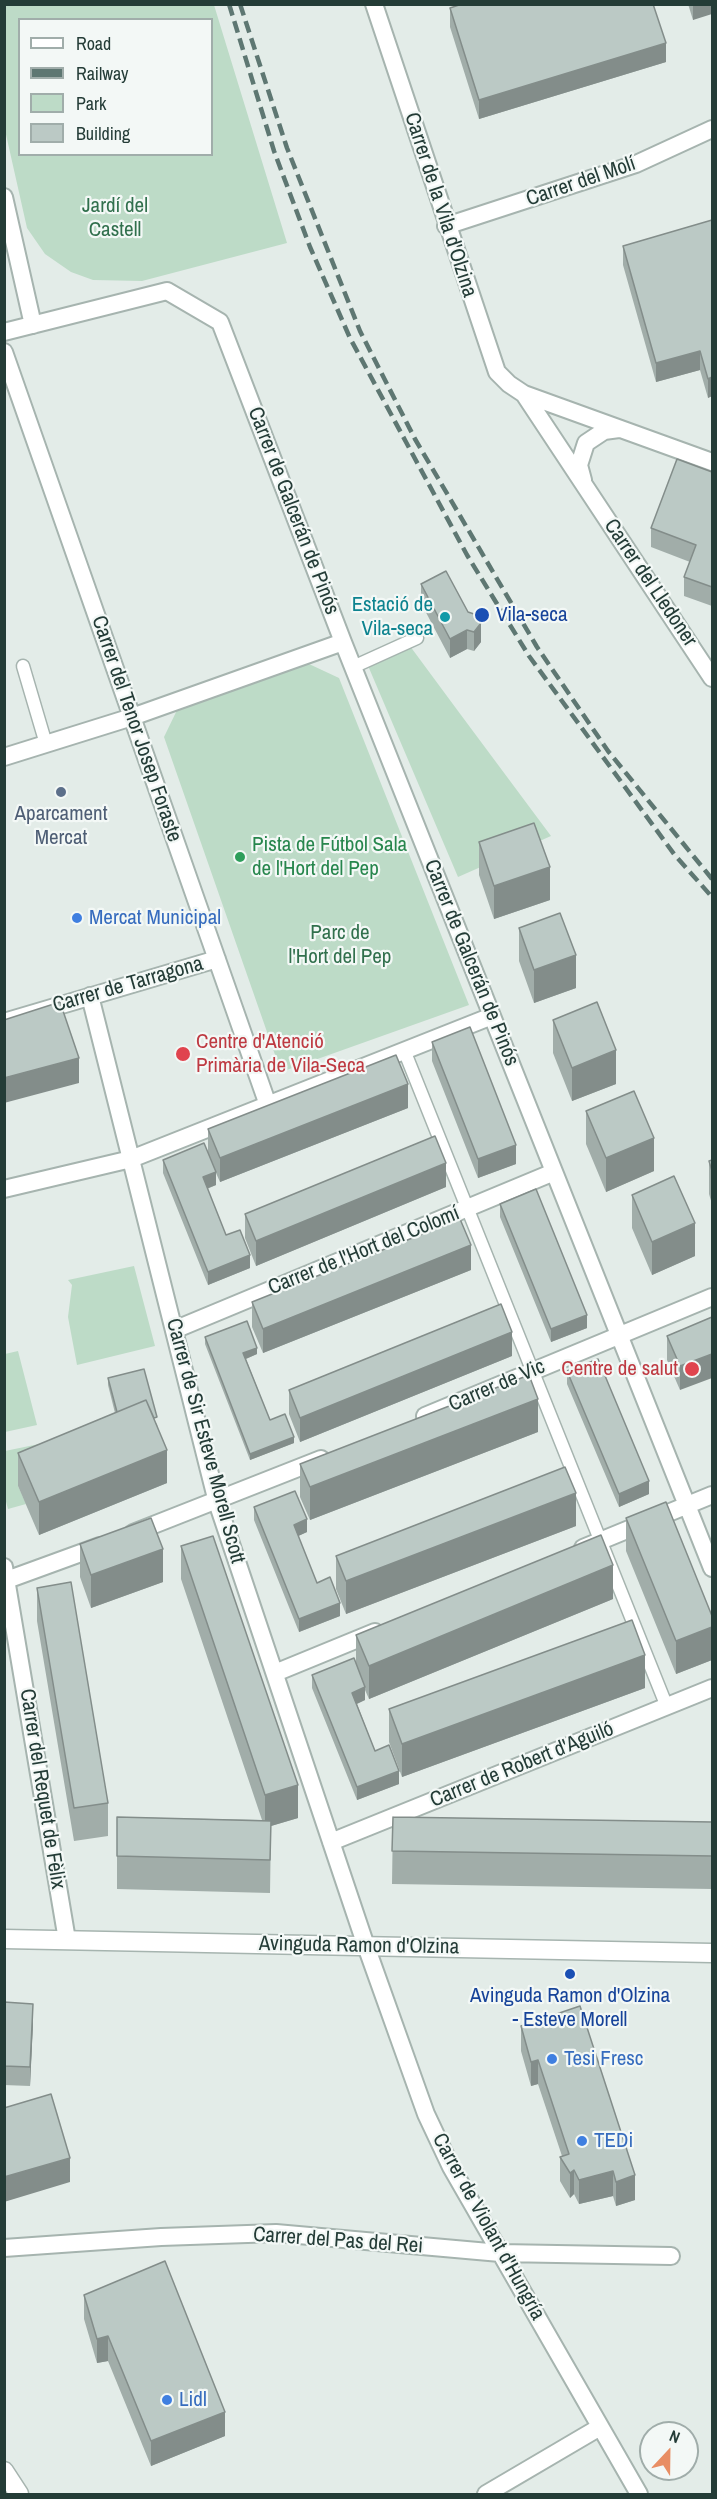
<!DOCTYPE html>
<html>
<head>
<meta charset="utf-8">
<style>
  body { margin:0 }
  #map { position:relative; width:717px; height:2499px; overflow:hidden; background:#e3ece8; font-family:"Archivo Narrow",sans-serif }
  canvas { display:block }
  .frame { position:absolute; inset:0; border:6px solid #243c37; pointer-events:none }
  .legend { position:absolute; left:18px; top:18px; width:195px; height:138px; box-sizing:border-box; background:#f3f8f6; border:2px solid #a0adaa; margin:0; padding:8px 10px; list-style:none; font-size:18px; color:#243c37 }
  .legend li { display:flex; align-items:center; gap:12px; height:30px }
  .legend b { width:30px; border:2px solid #a0adaa }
  .north { position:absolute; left:639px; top:2421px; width:60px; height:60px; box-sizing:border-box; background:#f3f8f6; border:2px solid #a0adaa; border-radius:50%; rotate:22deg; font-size:16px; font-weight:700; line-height:24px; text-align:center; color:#243c37 }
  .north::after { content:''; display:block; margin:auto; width:21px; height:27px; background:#e88e64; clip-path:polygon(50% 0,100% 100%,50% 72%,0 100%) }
</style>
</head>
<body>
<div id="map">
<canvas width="717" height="2499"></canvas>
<div class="frame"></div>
<ul class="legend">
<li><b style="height:8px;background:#fff"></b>Road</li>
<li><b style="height:8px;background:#5e7772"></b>Railway</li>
<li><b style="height:16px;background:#bddbc7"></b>Park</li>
<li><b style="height:16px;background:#bbc9c5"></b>Building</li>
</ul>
<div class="north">N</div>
</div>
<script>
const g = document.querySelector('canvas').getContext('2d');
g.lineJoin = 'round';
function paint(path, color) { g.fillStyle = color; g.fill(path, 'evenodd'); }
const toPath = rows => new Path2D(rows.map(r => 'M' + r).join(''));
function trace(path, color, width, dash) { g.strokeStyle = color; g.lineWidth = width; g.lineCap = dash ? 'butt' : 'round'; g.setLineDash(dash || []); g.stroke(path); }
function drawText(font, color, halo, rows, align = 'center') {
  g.font = font + ' "Archivo Narrow",sans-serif'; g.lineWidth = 4.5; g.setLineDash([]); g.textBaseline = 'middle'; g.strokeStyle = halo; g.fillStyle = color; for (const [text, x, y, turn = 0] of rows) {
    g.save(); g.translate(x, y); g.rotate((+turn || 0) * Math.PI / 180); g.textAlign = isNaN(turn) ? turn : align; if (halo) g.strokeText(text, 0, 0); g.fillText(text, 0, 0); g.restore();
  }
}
const green = toPath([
  [4,5,214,5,287,243,142,281,93,280,71,272,45,254,27,228,5,130],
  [20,20,212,20,212,154,20,154],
  [407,642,458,711,551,836,458,877,366,661],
  [309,664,339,678,469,1005,281,1072,164,737,179,706],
  [134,1266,155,1346,77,1365,68,1317,72,1285,68,1280],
  [18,1351,37,1425,5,1432,5,1354],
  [73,1437,18,1486,26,1504,8,1509,5,1498,5,1451]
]);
const pedestrian = toPath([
  [23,666,46,744],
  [353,667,417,638],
  [404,1050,667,1707]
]);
const minor = toPath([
  [374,4,497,372,509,384,524,394,712,462],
  [4,197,33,325],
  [446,226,636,164,712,129],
  [4,332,167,291,220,322,343,642,712,1568],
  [4,352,268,1105],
  [524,394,712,678],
  [583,480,579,465,586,443,604,431,619,429],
  [4,757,132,717,343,642],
  [90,996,217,1502,366,1946,426,2114,451,2167,639,2494],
  [4,1022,217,959],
  [4,1189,131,1159,492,1016],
  [174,1330,554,1172],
  [425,1416,712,1297],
  [133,1533,321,1459],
  [583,1548,712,1495],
  [4,1567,67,1940],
  [4,1581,100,1546],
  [275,1673,375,1632],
  [331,1842,712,1688],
  [4,2248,161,2237,276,2233,500,2253,671,2256],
  [486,2494,600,2427]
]);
const tertiary = toPath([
  [4,1939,712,1953],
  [4,2471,19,2494]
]);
const rail = toPath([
  [229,4,274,151,310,247,350,338,406,442,467,555,529,656,674,854,712,897],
  [240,4,287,148,360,331,415,439,537,647,608,751,712,879]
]);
const wall = toPath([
  [688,4,712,4,693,20],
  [450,8,666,62,479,119,450,27],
  [712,220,712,396,708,398,700,370,656,382,623,265,623,246],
  [712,472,712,606,684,596,684,577,690,562,651,547,651,528],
  [446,571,481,642,474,651,467,649,450,658,421,603,421,584],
  [479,842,550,900,494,919,479,875],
  [519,928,576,988,534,1003,519,961],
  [553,1020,616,1084,572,1101,553,1053],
  [432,1042,516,1164,478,1178,432,1061],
  [408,1108,220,1182,216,1173,216,1185,207,1189,226,1235,250,1268,208,1285,163,1173,163,1160,208,1152,208,1129],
  [586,1111,654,1171,606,1192,586,1144],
  [712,1160,712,1204,709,1194,709,1161],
  [446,1187,256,1266,245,1238,245,1214],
  [632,1195,695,1256,652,1275,632,1228],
  [500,1204,587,1328,551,1342,500,1217],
  [471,1270,263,1353,252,1327,252,1302],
  [712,1317,680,1390,667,1360,667,1336],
  [205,1337,257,1354,246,1359,270,1420,294,1443,250,1460,205,1344],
  [512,1356,300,1442,289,1414,289,1390],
  [567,1371,649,1494,619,1507,567,1384],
  [108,1378,157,1424,167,1483,39,1535,18,1486,18,1453,115,1413,108,1385],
  [538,1432,310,1520,300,1497,300,1464],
  [254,1507,307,1532,298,1536,317,1583,340,1616,299,1632,254,1520],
  [626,1518,712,1616,712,1660,676,1674,626,1551],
  [576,1526,346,1614,336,1589,336,1556],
  [80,1544,163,1582,91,1608,80,1577],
  [181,1546,298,1818,271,1826,270,1893,117,1889,117,1817,262,1820,181,1579],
  [37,1588,108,1803,108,1836,74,1841,37,1621],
  [613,1599,369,1699,365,1690,365,1700,357,1704,375,1751,399,1784,357,1800,312,1688,312,1675,356,1665,356,1635],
  [645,1688,402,1777,389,1742,389,1709],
  [393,1817,712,1822,712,1889,392,1884],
  [4,2002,33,2023,30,2086,4,2085],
  [521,2026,635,2200,616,2206,613,2196,579,2204,574,2194,570,2198,560,2181,560,2157,562,2156,538,2084,531,2086,521,2051],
  [84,2295,225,2436,151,2466,108,2361,97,2363,84,2319]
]);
const shadedWall = toPath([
  [693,4,712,4,712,14,693,20],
  [666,43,666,62,479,119,479,100],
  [700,351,700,370,656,382,656,363],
  [712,377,712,396,708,398,708,379],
  [481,623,481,642,474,651,474,632],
  [467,630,467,649,450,658,450,639],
  [550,867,550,900,494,919,494,886],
  [576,955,576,988,534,1003,534,970],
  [616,1050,616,1084,572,1101,572,1068],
  [79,1058,79,1083,4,1103,4,1078],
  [408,1084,408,1108,220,1182,220,1158],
  [654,1138,654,1171,606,1192,606,1158],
  [516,1145,516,1164,478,1178,478,1159],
  [446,1163,446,1187,256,1266,256,1241],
  [216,1172,216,1185,203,1190,203,1177],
  [695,1223,695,1256,652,1275,652,1242],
  [471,1245,471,1270,263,1353,263,1329],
  [250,1255,250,1268,208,1285,208,1272],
  [587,1315,587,1328,551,1342,551,1329],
  [512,1332,512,1356,300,1442,300,1418],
  [257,1348,257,1354,243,1360,243,1353],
  [712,1354,712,1378,680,1390,680,1366],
  [538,1399,538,1432,310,1520,310,1487],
  [294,1437,294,1443,250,1460,250,1454],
  [167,1450,167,1483,39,1535,39,1502],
  [649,1481,649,1494,619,1507,619,1494],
  [576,1493,576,1526,346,1614,346,1581],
  [307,1519,307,1532,294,1538,294,1525],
  [163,1549,163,1582,91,1608,91,1575],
  [613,1565,613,1599,369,1699,369,1666],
  [340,1603,340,1616,299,1632,299,1619],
  [712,1627,712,1660,676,1674,676,1641],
  [645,1655,645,1688,402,1777,402,1744],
  [365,1687,365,1700,352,1706,352,1693],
  [399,1771,399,1784,357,1800,357,1787],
  [298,1785,298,1818,271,1826,270,1893,271,1827,265,1828,265,1795],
  [33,2004,33,2023,30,2086,30,2067],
  [538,2060,538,2084,531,2086,531,2062],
  [70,2158,70,2182,4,2202,4,2177],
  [574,2170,574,2194,570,2198,570,2173],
  [613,2171,613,2196,579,2204,579,2180],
  [635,2175,635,2200,616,2206,616,2182],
  [108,2336,108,2361,97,2363,97,2339],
  [225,2412,225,2436,151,2466,151,2441]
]);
const building = toPath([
  [462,4,653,4,666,43,479,100,450,8,462,4],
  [712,220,712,377,708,379,700,351,656,363,623,246,712,220],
  [677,459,712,472,712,587,684,577,696,545,651,528,677,459],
  [446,571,468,612,477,615,481,623,474,632,467,630,450,639,421,584,446,571],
  [534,823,550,867,494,886,479,842,534,823],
  [560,913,576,955,534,970,519,928,560,913],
  [60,1002,79,1058,4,1078,4,1020,60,1002],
  [597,1002,616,1050,572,1068,553,1020,597,1002],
  [470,1027,516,1145,478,1159,432,1042,470,1027],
  [396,1055,408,1084,220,1158,208,1129,396,1055],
  [634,1091,654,1138,606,1158,586,1111,634,1091],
  [435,1136,446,1163,256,1241,245,1214,435,1136],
  [204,1143,216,1172,203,1177,226,1235,240,1230,250,1255,208,1272,163,1160,204,1143],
  [712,1160,712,1171,709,1161,712,1160],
  [674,1176,695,1223,652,1242,632,1195,674,1176],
  [536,1189,587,1315,551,1329,500,1204,536,1189],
  [460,1219,471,1245,263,1329,252,1302,460,1219],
  [501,1304,512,1332,300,1418,289,1390,501,1304],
  [712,1317,712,1354,680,1366,667,1336,712,1317],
  [247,1321,257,1348,243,1353,270,1420,285,1414,294,1437,250,1454,205,1337,247,1321],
  [598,1359,649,1481,619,1494,567,1371,598,1359],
  [144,1369,157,1417,154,1418,146,1400,117,1412,108,1378,144,1369],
  [529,1375,538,1399,310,1487,300,1464,529,1375],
  [146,1400,167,1450,39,1502,18,1453,146,1400],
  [565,1467,576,1493,346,1581,336,1556,565,1467],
  [295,1491,307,1519,294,1525,317,1583,330,1577,340,1603,299,1619,254,1507,295,1491],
  [666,1502,712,1616,712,1627,676,1641,626,1518,666,1502],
  [151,1518,163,1549,91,1575,80,1544,151,1518],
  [601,1535,613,1565,369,1666,356,1635,601,1535],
  [213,1536,298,1785,265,1795,181,1546,213,1536],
  [71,1582,108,1803,74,1808,37,1588,71,1582],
  [632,1620,645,1655,402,1744,389,1709,632,1620],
  [354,1658,365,1687,352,1693,375,1751,389,1745,399,1771,357,1787,312,1675,354,1658],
  [117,1817,271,1821,270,1860,117,1856,117,1817],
  [393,1817,712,1822,712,1856,392,1851,393,1817],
  [4,2002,33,2004,30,2067,4,2066,4,2002],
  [580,2006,635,2175,616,2182,613,2171,579,2180,574,2170,570,2173,560,2157,569,2154,538,2060,531,2062,521,2026,580,2006],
  [51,2094,70,2158,4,2177,4,2108,51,2094],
  [165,2261,225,2412,151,2441,108,2336,97,2339,84,2295,165,2261]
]);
const markers = [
  [482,615,8,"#1a4fb4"],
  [445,617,6,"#0f9aa8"],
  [61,792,6,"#5c6f8a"],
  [240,857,6,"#2e9e5b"],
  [77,918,6,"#3f7fe0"],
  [183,1054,8,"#e0444e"],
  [692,1369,8,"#e0444e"],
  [570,1974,6,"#1a4fb4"],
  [552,2059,6,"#3f7fe0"],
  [582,2141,6,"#3f7fe0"],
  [167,2400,6,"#3f7fe0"]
];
const streetNames = [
  ["Carrer del Molí",581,182,-19],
  ["Carrer de la Vila d'Olzina",440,205,72],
  ["Carrer de Galcerán de Pinós",293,511,69],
  ["Carrer del Lledoner",650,583,56],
  ["Carrer del Tenor Josep Foraste",136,729,71],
  ["Carrer de Galcerán de Pinós",471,963,68],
  ["Carrer de Tarragona",128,985,-16],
  ["Carrer de l'Hort del Colomí",364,1251,-22],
  ["Carrer de Vic",497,1386,-23],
  ["Carrer de Sir Esteve Morell Scott",205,1441,75],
  ["Carrer de Robert d'Aguiló",522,1765,-22],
  ["Carrer del Requet de Fèlix",42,1789,81],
  ["Avinguda Ramon d'Olzina",359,1946,1],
  ["Carrer de Violant d'Hungría",488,2227,61],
  ["Carrer del Pas del Rei",338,2241,4]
];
const parkNames = [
  ["Jardí del",115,206],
  ["Castell",115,230],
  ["Parc de",340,933],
  ["l'Hort del Pep",340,957]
];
const cultureNames = [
  ["Estació de",433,605],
  ["Vila-seca",433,629]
];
const transitNames = [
  ["Vila-seca",496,615],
  ["Avinguda Ramon d'Olzina",570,1996,"center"],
  ["- Esteve Morell",570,2020,"center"]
];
const serviceNames = [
  ["Aparcament",61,814],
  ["Mercat",61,838]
];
const leisureNames = [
  ["Pista de Fútbol Sala",252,845],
  ["de l'Hort del Pep",252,869]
];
const shopNames = [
  ["Mercat Municipal",89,918],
  ["Tesi Fresc",564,2059],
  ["TEDi",594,2141],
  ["Lidl",179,2400]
];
const healthNames = [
  ["Centre d'Atenció",196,1042],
  ["Primària de Vila-Seca",196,1066],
  ["Centre de salut",678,1369,"right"]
];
paint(green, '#bddbc7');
trace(pedestrian, '#a6b4af', 15);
trace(minor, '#a6b4af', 20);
trace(tertiary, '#a6b4af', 21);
trace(pedestrian, '#fff', 12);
trace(minor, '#fff', 16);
trace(tertiary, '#fff', 18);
trace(rail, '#5e7772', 4.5, [12, 6]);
paint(wall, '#a1ada9');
paint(shadedWall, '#838d8a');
paint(building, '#bbc9c5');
trace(building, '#838d8a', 1.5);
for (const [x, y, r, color] of markers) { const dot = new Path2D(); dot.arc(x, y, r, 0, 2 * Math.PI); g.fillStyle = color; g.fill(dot); trace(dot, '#f3f8f6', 2); }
drawText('21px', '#243c37', '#f3f8f6', streetNames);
drawText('21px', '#31704d', '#f3f8f6', parkNames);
drawText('21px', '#0d838f', '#f3f8f6', cultureNames, 'right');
drawText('21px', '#164399', '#f3f8f6', transitNames, 'left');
drawText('21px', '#4e5e75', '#f3f8f6', serviceNames);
drawText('21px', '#27864d', '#f3f8f6', leisureNames, 'left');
drawText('21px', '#366cbe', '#f3f8f6', shopNames, 'left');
drawText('21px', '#be3a42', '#f3f8f6', healthNames, 'left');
</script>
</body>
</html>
